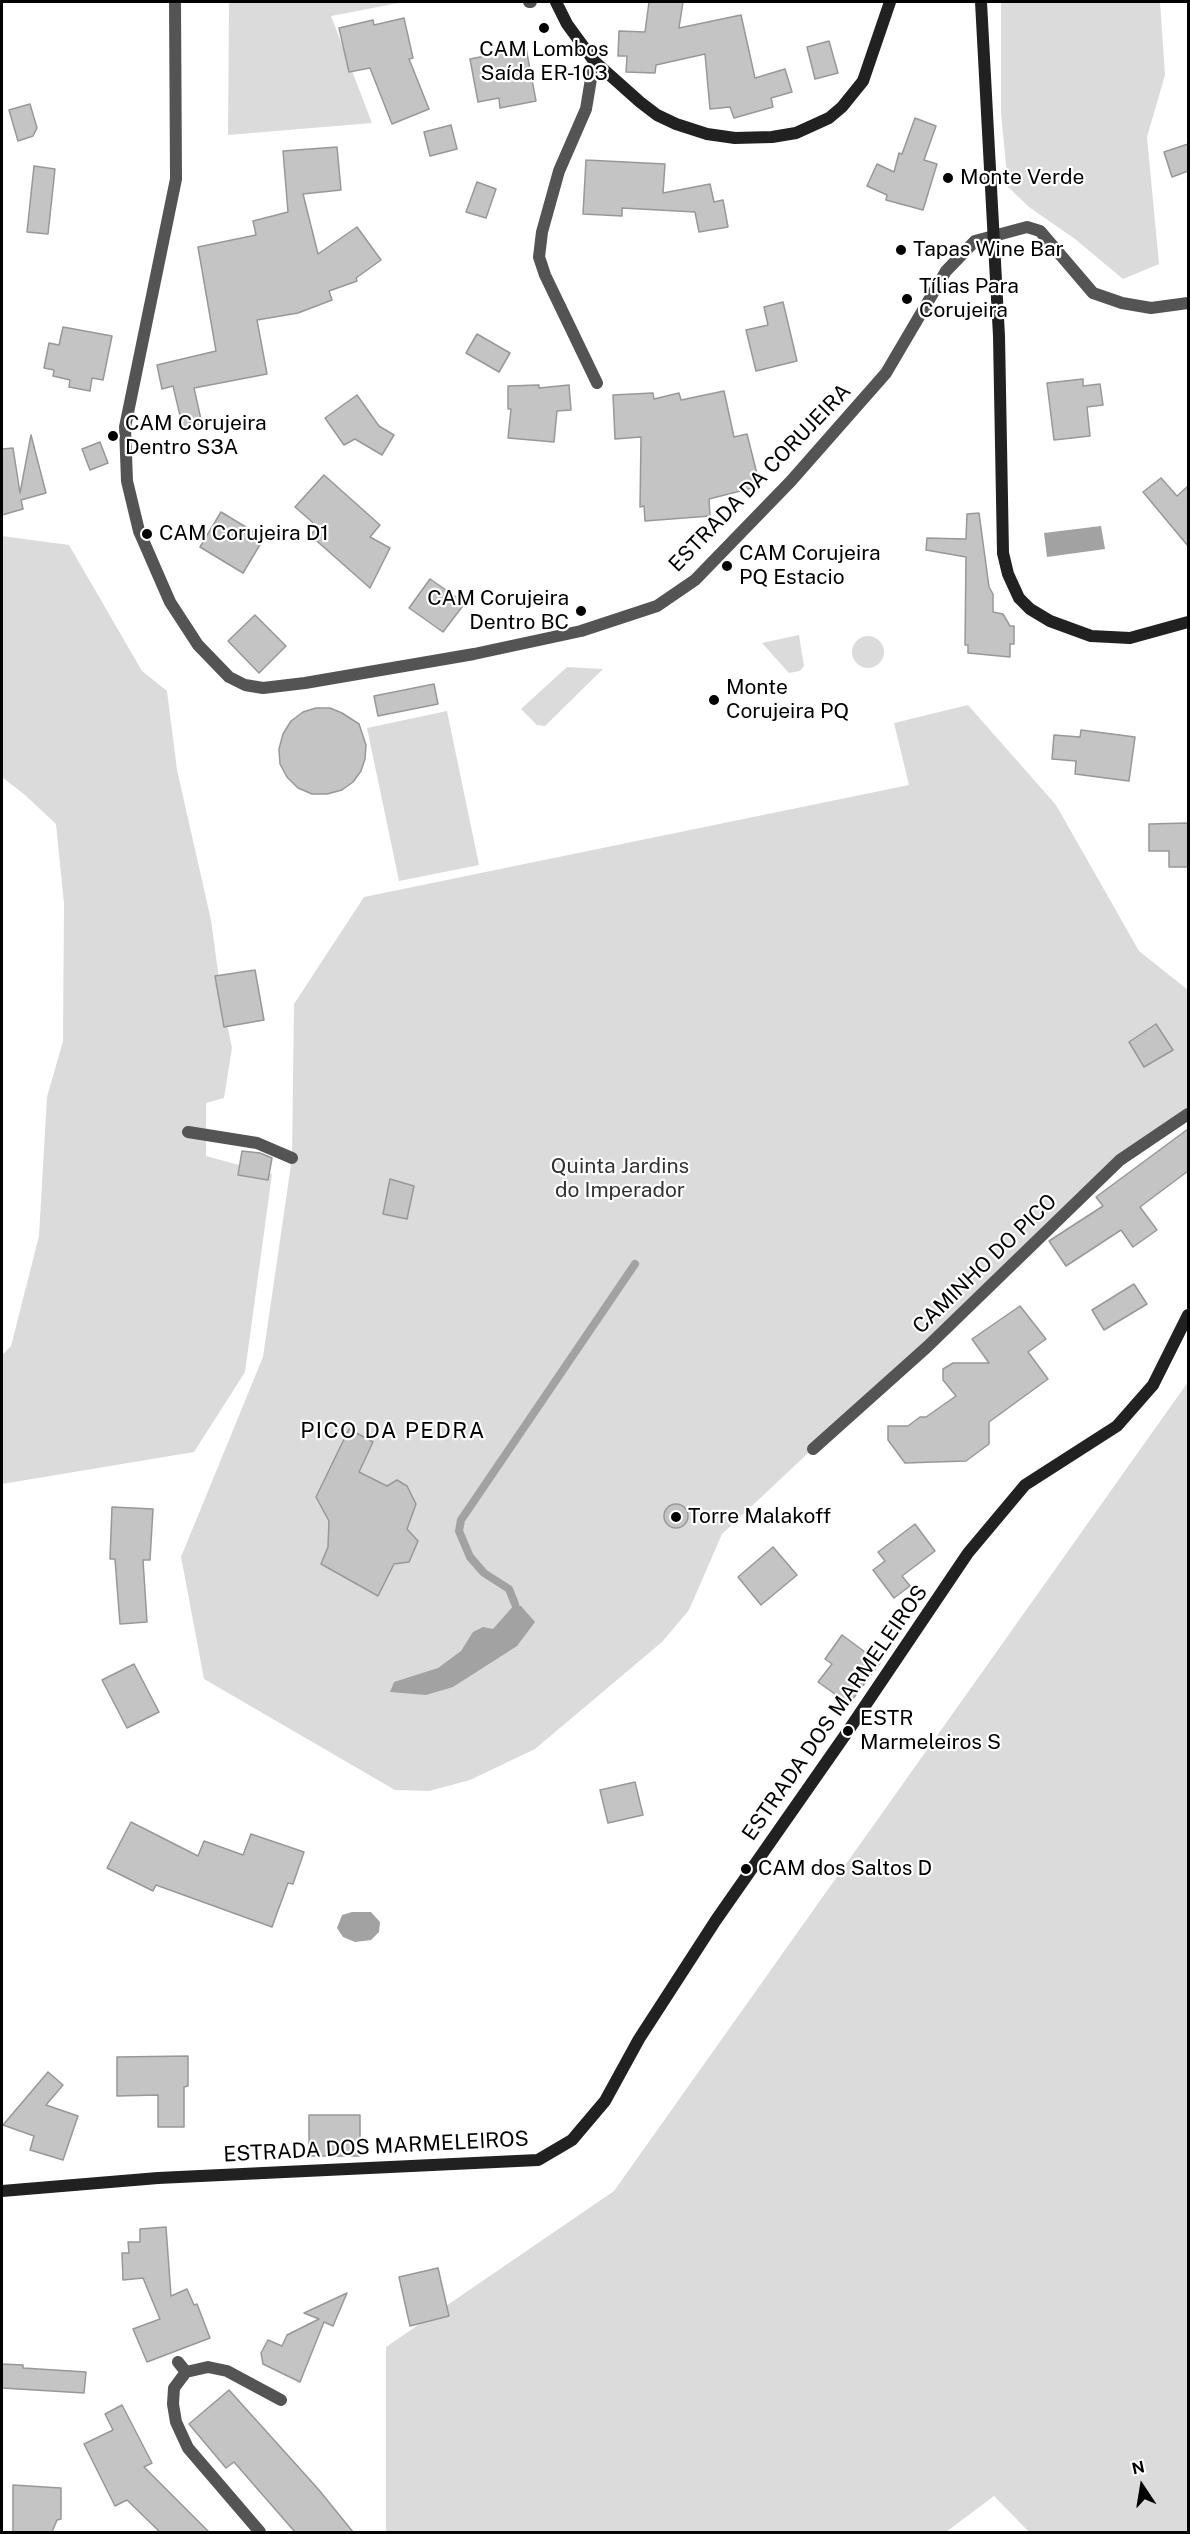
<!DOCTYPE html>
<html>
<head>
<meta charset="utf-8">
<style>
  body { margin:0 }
  #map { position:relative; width:1190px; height:2534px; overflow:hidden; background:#fff; font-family:"Public Sans",sans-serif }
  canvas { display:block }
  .frame { position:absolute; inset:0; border:3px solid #000; pointer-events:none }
  .north { position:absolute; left:1112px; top:2456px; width:60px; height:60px; -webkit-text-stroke:4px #fff; paint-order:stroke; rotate:348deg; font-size:16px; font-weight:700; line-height:24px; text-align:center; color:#000 }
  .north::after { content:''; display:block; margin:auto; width:21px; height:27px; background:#000; clip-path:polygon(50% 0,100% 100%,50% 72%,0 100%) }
</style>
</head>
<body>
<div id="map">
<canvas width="1190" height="2534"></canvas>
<div class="frame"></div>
<div class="north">N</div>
</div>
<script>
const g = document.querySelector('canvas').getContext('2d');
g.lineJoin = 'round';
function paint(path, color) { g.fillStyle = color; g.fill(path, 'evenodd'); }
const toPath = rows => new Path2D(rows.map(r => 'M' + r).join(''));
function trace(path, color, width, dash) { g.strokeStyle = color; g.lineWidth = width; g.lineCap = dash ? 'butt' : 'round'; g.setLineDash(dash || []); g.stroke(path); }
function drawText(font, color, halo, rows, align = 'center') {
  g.font = font + ' "Public Sans",sans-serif'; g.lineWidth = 4.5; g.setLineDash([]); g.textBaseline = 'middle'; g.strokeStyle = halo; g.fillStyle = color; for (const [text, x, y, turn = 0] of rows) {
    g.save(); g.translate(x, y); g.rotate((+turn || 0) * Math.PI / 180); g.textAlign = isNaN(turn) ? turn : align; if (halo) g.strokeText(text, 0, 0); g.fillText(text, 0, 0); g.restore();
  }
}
const green = toPath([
  [229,2,404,2,331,16,372,123,228,135],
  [1001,2,1160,2,1165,75,1147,137,1159,264,1123,279,1075,239,1029,207,1008,187,1001,112],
  [2,536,69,545,142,671,167,691,177,770,211,920,222,1001,232,1048,224,1098,206,1103,206,1156,272,1174,245,1372,194,1452,2,1484,2,1355,11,1346,39,1236,47,1097,63,1041,64,903,56,824,25,795,2,777],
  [799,635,804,666,800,671,789,673,762,643],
  '852 652a16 16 0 1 1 32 0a16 16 0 1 1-32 0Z',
  [567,667,603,669,545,726,537,725,521,709],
  [968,705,1056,805,1139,951,1188,990,1188,1114,1120,1160,722,1534,689,1610,662,1642,535,1749,470,1780,429,1791,395,1790,204,1679,181,1557,263,1357,292,1158,294,1004,364,897,909,785,894,723],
  [447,711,479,865,399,881,367,728],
  [1188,1382,1188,2532,1029,2532,994,2496,946,2532,386,2532,386,2347,614,2191]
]);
const water = toPath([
  [1101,526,1105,549,1047,557,1044,533],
  [515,1604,521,1606,535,1622,517,1646,453,1687,426,1695,390,1692,394,1682,438,1668,461,1651,473,1632,483,1627,493,1629],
  [352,1912,371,1912,380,1922,379,1932,371,1940,355,1942,343,1937,337,1928,342,1915]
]);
const stream = toPath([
  [515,1604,509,1589,484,1573,470,1557,459,1531,461,1520,635,1264]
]);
const building = toPath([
  [649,2,683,2,679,28,741,15,755,78,785,69,792,92,771,98,773,107,734,118,730,107,710,109,705,54,656,65,655,73,626,72,627,56,618,56,619,31,645,32,649,2],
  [404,18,413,58,409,59,429,109,392,124,370,68,349,72,339,28,373,20,374,25,404,18],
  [829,41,838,73,815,79,807,47,829,41],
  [526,48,536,101,500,108,499,98,478,102,470,59,526,48],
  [30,104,37,128,33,136,18,141,9,110,30,104],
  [915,118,936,126,924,160,937,164,923,210,886,200,887,195,867,186,877,164,894,172,899,153,902,154,915,118],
  [451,125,457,149,430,156,424,132,451,125],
  [1188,144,1188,171,1172,177,1164,152,1188,144],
  [337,147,341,190,303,194,318,254,357,227,381,260,356,278,357,281,329,291,332,300,298,313,257,320,267,374,194,388,202,424,183,428,173,386,162,389,157,365,216,351,198,247,256,235,253,221,288,212,283,151,337,147],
  [586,160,665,164,663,193,710,184,714,202,723,200,728,227,699,232,695,212,622,208,622,216,583,214,586,160],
  [34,166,55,169,48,234,27,232,34,166],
  [477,182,496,189,486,218,466,212,477,182],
  [783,302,797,361,756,371,746,330,768,325,764,307,783,302],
  [63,327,112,336,103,380,92,378,90,391,69,387,70,380,53,376,54,370,44,368,49,343,59,345,63,327],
  [477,334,510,353,499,372,466,353,477,334],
  [1083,379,1083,386,1100,384,1103,405,1087,407,1090,436,1054,440,1047,383,1083,379],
  [539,385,539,388,569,385,571,410,557,411,554,442,508,438,511,409,508,409,508,386,539,385],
  [724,391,734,437,747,434,760,486,709,499,710,516,645,521,644,506,640,507,641,437,615,439,613,395,653,393,654,399,679,393,681,400,724,391],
  [357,395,379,426,394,435,382,455,355,439,344,445,325,418,357,395],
  [31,435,46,493,21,500,23,509,2,515,2,449,13,448,20,493,31,435],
  [100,442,108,463,90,470,82,449,100,442],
  [324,475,380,525,370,537,390,548,370,588,310,535,318,527,295,507,324,475],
  [1161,478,1177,496,1188,486,1188,546,1143,492,1161,478],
  [221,512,264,538,243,573,200,547,221,512],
  [979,513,989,587,993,594,993,612,1003,614,1010,626,1014,626,1014,644,1010,644,1010,657,968,653,968,645,965,645,966,557,926,550,927,538,966,539,967,514,979,513],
  [430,579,465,603,443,632,409,608,430,579],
  [255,615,286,646,259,673,228,641,255,615],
  [434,684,438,704,378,716,374,696,434,684],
  [316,708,330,708,342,713,359,724,366,745,365,759,361,771,353,782,342,790,327,794,312,794,298,788,287,777,280,764,279,749,283,734,291,721,303,712,316,708],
  [1081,730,1135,737,1129,781,1075,774,1076,761,1052,759,1054,735,1080,737,1081,730],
  [1188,823,1188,867,1169,867,1169,851,1149,851,1149,824,1188,823],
  [255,970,264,1020,224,1027,215,976,255,970],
  [1156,1024,1173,1050,1144,1067,1129,1042,1156,1024],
  [1188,1129,1188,1171,1140,1207,1157,1230,1133,1247,1121,1230,1066,1266,1049,1241,1103,1206,1096,1197,1188,1129],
  [242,1151,260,1153,272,1158,268,1180,238,1175,242,1151],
  [390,1179,414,1186,407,1219,383,1214,390,1179],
  [1134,1284,1147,1304,1104,1330,1092,1310,1134,1284],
  [1020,1306,1046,1339,1028,1352,1048,1379,989,1422,989,1444,966,1461,905,1463,888,1440,888,1426,908,1426,920,1417,926,1417,956,1396,943,1380,943,1369,953,1363,989,1363,972,1339,1020,1306],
  [349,1429,373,1442,359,1472,387,1486,397,1480,407,1486,416,1504,407,1529,418,1541,409,1562,394,1564,378,1596,321,1564,328,1547,329,1521,316,1497,349,1429],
  '664 1516a12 12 0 1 1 24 0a12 12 0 1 1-24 0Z',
  [112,1507,153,1509,150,1560,143,1560,147,1622,120,1624,115,1559,110,1559,112,1507],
  [915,1524,935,1551,902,1576,910,1586,894,1598,873,1570,885,1561,878,1552,915,1524],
  [773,1547,797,1575,761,1605,738,1577,773,1547],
  [842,1635,880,1663,849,1704,818,1682,832,1664,825,1659,842,1635],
  [134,1664,159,1712,127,1728,102,1680,134,1664],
  [635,1782,643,1815,608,1823,600,1790,635,1782],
  [131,1822,198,1856,204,1841,243,1855,251,1834,304,1852,293,1884,288,1883,272,1927,156,1885,153,1891,107,1868,131,1822],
  [188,2056,188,2086,184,2087,184,2127,158,2127,158,2095,117,2096,117,2057,188,2056],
  [48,2072,63,2085,46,2105,78,2116,63,2160,30,2150,34,2136,3,2125,48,2072],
  [309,2115,360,2115,360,2156,309,2156,309,2115],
  [166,2227,171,2296,187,2289,194,2305,197,2304,210,2338,147,2362,133,2329,160,2319,143,2278,123,2280,122,2253,129,2253,128,2242,140,2242,140,2229,166,2227],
  [438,2268,449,2316,410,2326,399,2277,438,2268],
  [347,2293,333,2326,324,2322,300,2382,263,2364,261,2353,268,2340,282,2346,287,2335,319,2319,304,2313,347,2293],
  [2,2364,23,2365,23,2368,86,2372,84,2393,2,2388,2,2364],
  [229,2390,319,2490,353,2532,295,2532,234,2462,226,2468,189,2424,229,2390],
  [122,2405,152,2463,144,2467,209,2532,160,2532,127,2500,115,2506,84,2444,113,2430,105,2414,122,2405],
  [13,2485,61,2488,61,2519,57,2520,52,2532,13,2532,13,2485]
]);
const street = toPath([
  [175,2,176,179,125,427,127,481,139,531,170,602,198,645,229,677,245,685,263,688,305,683,474,654,581,631,657,606,695,580,791,481,886,373,946,271,975,241,1027,227,1040,231,1093,293,1122,303,1151,308,1188,303],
  [529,2,531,2],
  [594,61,586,109,559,171,542,232,539,257,545,275,597,383],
  [188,1132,257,1143,292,1158],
  [813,1449,927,1347,1120,1160,1188,1114],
  [178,2362,186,2372],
  [260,2532,188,2448,176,2422,173,2404,174,2388,186,2372,208,2367,227,2371,281,2400]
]);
const secondary = toPath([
  [556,2,567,24,594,61,640,102,657,115,676,124,707,134,735,138,772,137,796,133,829,118,842,107,863,81,890,2],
  [981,2,999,336,1003,553,1008,574,1019,598,1030,609,1050,621,1091,636,1130,638,1188,622],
  [2,2191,158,2178,538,2160,572,2140,605,2101,639,2039,716,1920,848,1731,968,1553,1025,1485,1117,1426,1153,1385,1188,1315]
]);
const markers = [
  [544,28,6,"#000"],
  [948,178,6,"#000"],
  [901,250,6,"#000"],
  [907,299,6,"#000"],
  [113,436,6,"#000"],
  [147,534,6,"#000"],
  [727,566,6,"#000"],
  [581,611,6,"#000"],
  [714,700,6,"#000"],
  [676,1517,6,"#000"],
  [848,1731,6,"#000"],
  [746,1869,6,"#000"]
];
const poiNames = [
  ["CAM Lombos",544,50,"center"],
  ["Saída ER-103",544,74,"center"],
  ["Monte Verde",960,178],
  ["Tapas Wine Bar",913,250],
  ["Tílias Para",919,287],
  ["Corujeira",919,311],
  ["CAM Corujeira",125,424],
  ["Dentro S3A",125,448],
  ["CAM Corujeira D1",159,534],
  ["CAM Corujeira",739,554],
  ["PQ Estacio",739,578],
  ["CAM Corujeira",569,599,"right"],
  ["Dentro BC",569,623,"right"],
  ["Monte",726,688],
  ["Corujeira PQ",726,712],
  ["Torre Malakoff",688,1517],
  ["ESTR",860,1719],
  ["Marmeleiros S",860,1743],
  ["CAM dos Saltos D",758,1869]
];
const streetNames = [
  ["ESTRADA DA CORUJEIRA",760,478,-46],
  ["CAMINHO DO PICO",985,1264,-44],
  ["ESTRADA DOS MARMELEIROS",835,1713,-55],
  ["ESTRADA DOS MARMELEIROS",376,2147,-3]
];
const parkNames = [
  ["Quinta Jardins",620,1167],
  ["do Imperador",620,1191]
];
const neighbourhoodNames = [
  ["PICO DA PEDRA",393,1431]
];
paint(green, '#dbdbdb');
paint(water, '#a2a2a2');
trace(stream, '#a2a2a2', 8);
paint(building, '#c4c4c4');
trace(building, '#989898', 1.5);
trace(street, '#545454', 12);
trace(secondary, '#212121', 12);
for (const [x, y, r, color] of markers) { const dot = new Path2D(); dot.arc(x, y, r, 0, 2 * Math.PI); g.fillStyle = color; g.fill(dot); trace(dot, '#fff', 2); }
drawText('21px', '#000', '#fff', poiNames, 'left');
drawText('21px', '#000', '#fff', streetNames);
drawText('21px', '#323232', '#fff', parkNames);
g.letterSpacing = '1.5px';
drawText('22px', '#000', '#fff', neighbourhoodNames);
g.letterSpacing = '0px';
</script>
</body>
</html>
